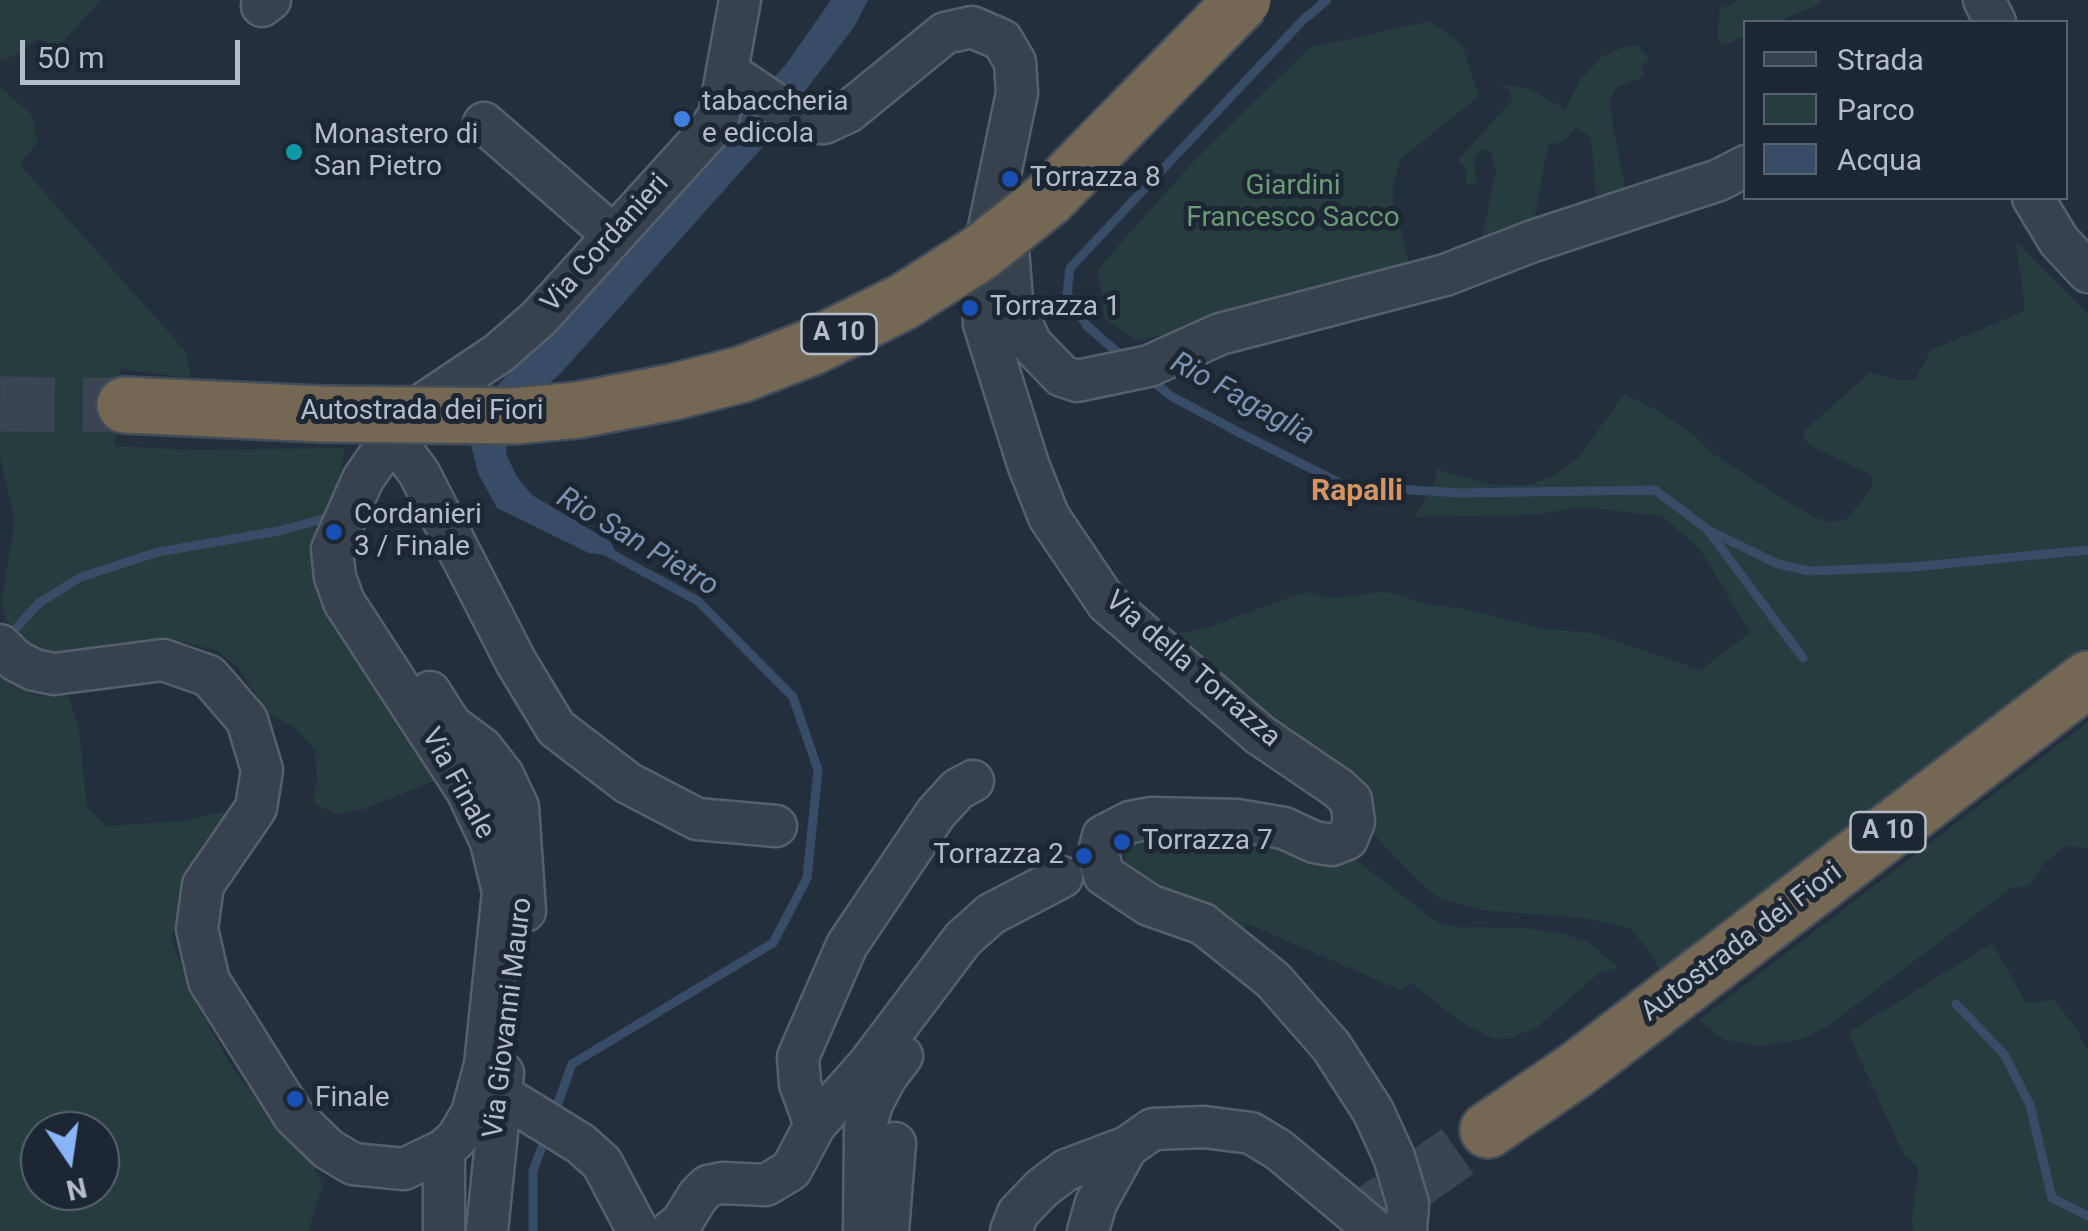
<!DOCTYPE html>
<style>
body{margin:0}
#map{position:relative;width:2088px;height:1231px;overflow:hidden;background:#242f3e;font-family:Roboto,sans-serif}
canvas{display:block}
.legend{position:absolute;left:1743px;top:20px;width:325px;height:180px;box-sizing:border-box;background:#1d2633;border:2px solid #59626f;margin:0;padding:12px 18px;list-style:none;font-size:30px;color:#b4bcc9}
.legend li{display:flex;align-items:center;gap:20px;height:50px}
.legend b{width:50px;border:2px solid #59626f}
.north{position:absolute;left:20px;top:1111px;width:100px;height:100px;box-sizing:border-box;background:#1d2633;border:2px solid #59626f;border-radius:50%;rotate:167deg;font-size:28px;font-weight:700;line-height:40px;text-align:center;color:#b4bcc9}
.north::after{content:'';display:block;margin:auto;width:35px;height:45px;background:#8ab4f8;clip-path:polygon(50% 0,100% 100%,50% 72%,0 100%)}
.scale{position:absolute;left:20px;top:40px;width:220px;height:45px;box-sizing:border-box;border:5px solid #b4bcc9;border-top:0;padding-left:12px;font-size:30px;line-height:35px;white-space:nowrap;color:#b4bcc9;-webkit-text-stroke:8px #1d2633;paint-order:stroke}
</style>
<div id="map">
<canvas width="2088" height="1231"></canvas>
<ul class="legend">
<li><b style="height:12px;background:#38414e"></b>Strada</li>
<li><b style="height:28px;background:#263c3f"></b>Parco</li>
<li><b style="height:28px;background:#394c67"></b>Acqua</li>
</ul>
<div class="north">N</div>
<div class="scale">50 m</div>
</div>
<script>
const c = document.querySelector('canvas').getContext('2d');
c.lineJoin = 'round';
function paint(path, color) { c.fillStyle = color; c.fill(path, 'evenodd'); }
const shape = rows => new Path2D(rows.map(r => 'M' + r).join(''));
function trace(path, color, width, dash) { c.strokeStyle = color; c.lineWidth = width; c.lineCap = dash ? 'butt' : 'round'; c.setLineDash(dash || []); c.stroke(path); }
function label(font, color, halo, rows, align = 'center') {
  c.font = font + ' Roboto,sans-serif'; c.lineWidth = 10; c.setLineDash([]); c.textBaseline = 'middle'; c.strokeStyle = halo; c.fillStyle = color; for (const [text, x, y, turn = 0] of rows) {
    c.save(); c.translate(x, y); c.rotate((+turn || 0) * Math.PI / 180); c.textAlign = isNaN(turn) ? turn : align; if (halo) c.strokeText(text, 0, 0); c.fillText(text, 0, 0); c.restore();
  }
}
paint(shape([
 [0,0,101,0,57,48,38,39,16,55,0,61],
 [1741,0,1822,0,1820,4,1777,22,1746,22,1745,36,1721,46,1717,37,1720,9],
 [1430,21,1462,44,1479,96,1401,159,1393,184,1393,202,1412,274,1138,341,1105,319,1098,269,1194,161,1309,48],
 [1638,46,1650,60,1641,65,1645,76,1616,88,1609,103,1626,193,1597,206,1591,137,1576,128,1565,141,1548,145,1533,225,1481,243,1496,170,1490,151,1486,149,1478,153,1473,164,1477,179,1474,184,1467,185,1466,170,1458,160,1512,100,1510,90,1497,84,1530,89,1565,109,1581,79,1603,56,1624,47],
 [0,87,32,115,37,142,20,165,187,353,190,378,120,369,115,446,195,450,345,448,336,495,319,549,437,780,364,809,337,815,314,803,317,776,315,750,296,729,267,712,239,668,216,650,181,642,55,653,28,646,9,627,1,603,15,520,0,457],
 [2016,242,2088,313,2088,646,1660,973,1652,954,1630,928,1583,918,1481,910,1439,898,1415,878,1369,829,1365,788,1353,774,1268,725,1165,636,1206,628,1304,592,1333,599,1379,592,1394,593,1422,603,1470,610,1547,629,1593,633,1700,670,1750,633,1700,549,1662,516,1581,507,1533,515,1415,517,1436,480,1436,469,1491,485,1528,485,1554,476,1579,457,1624,394,1659,411,1696,437,1713,454,1811,516,1828,522,1845,520,1862,502,1873,484,1871,475,1811,446,1804,439,1803,432,1869,373,1899,380,1915,380,1931,350,2025,311],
 [0,677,35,695,69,697,79,729,87,807,106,826,184,821,227,811,229,826,186,887,171,939,197,1004,232,1068,310,1161,323,1185,308,1231,0,1231],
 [40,1131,100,1131,100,1191,40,1191],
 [2088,722,2088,848,2065,846,2043,864,2029,886,2011,888,1828,1026,1803,1039,1758,1047,1723,1039,1699,1020],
 [1199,832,1356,860,1437,922,1454,927,1526,928,1559,933,1588,942,1618,967,1598,974,1537,1027,1509,1039,1493,1038,1461,1022,1411,983,1400,990,1248,924,1242,931,1154,896,1124,868,1126,846,1134,835],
 [1992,943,2025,1001,2035,1003,2053,999,2076,1027,2088,1052,2088,1231,1914,1231,1911,1224,1918,1173,1916,1165,1904,1155,1848,1033]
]), '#263c3f');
paint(shape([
 [831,0,868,0,854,27,760,150,561,373,517,411,508,434,506,454,517,477,532,495,611,542,617,557,589,553,497,508,478,473,470,441,490,394,787,63]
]), '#394c67');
trace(shape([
 [1124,358,1087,326,1067,293,1070,268,1303,20,1327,0],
 [1148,377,1171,396,1242,434,1346,486,1461,493,1655,490,1707,529,1803,658],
 [1710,531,1778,564,1809,571,1912,567,2088,550],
 [9,636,39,603,81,577,158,552,279,531,323,519],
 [1956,1004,2004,1054,2030,1105,2052,1198,2088,1216],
 [553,1117,572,1064,773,943,807,878,818,770,793,697,698,601,606,551],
 [533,1231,533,1171,546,1136]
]), '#394c67', 9);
trace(shape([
 [0,404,125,405],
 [1345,1231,1488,1130]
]), '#3a4453', 55, [55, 28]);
const minor = shape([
 [1984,0,1995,22],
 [262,6,270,0],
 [728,72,802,122,824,123,848,112,945,33,972,27,1002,40,1015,62,1017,93,982,261,984,324,1028,464,1049,517,1107,603,1260,735,1338,788,1351,800,1354,822,1347,839,1332,845,1314,842,1284,828,1237,820,1152,818,1130,822,1103,836,1098,855,1104,875,1149,905,1203,924,1273,980,1331,1046,1373,1111,1394,1157,1408,1204,1406,1231],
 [484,123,613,235],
 [2033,198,2059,241,2088,272],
 [1007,236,1012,301,1031,344,1062,376,1077,381,1149,366,1220,334,1445,275,1533,241,1719,180,1746,166],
 [391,435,419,473,516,662,556,728,628,783,697,819,776,826],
 [0,645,15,660,34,670,54,674,163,660,209,676,247,720,262,770,256,808,203,885,197,929,209,981,294,1116,328,1149,353,1164,404,1169,444,1150,457,1138,472,1113,485,1065,503,892,491,842,467,791,344,602,335,577,332,549,363,479,408,414,499,353,539,318,708,132,719,115,740,0],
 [430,692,451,725,482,748,503,775,518,807,525,911],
 [973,781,958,789,936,813,847,945,798,1057,800,1084,815,1125,868,1065,963,939,991,914,1062,877],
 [499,1100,513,1102,581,1144,602,1163,638,1231],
 [444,1150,444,1231],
 [487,1231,503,1073],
 [671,1231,682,1222,698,1196,708,1186,722,1183,766,1185,791,1170,815,1125],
 [864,1231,865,1128,872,1104,886,1077,902,1056],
 [888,1231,895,1143],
 [1011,1231,1018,1213,1042,1188,1066,1170,1127,1147],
 [1088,1231,1096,1203,1127,1147,1153,1129,1204,1127,1251,1133,1279,1150,1376,1231]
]);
const highway = shape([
 [125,405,322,414],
 [1488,1130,1576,1070,2088,679]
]);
trace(minor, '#565f6c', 45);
trace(highway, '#434c59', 60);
trace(minor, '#38414e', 40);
trace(highway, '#746855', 55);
const highwayBridge = shape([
 [322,414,515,416,578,410,673,392,743,374,812,347,903,302,980,253,1048,199,1243,0]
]);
trace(highwayBridge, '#434c59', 60, []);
trace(highwayBridge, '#746855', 55);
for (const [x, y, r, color] of [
 [682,119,10,"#3f7fe0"],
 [294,152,10,"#0f9aa8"],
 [1010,179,10,"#1a4fb4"],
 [970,308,10,"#1a4fb4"],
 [334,532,10,"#1a4fb4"],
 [1122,842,10,"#1a4fb4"],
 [1084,856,10,"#1a4fb4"],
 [295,1099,10,"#1a4fb4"]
]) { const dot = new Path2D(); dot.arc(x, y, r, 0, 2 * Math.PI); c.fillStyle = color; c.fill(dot); trace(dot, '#1d2633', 4); }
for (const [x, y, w] of [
 [839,334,75],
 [1888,832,75]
]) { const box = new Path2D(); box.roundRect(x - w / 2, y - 20, w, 40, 8); c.fillStyle = '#1d2633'; c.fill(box); trace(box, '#b4bcc9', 2.5); }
label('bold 25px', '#b4bcc9', null, [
 ["A 10",839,334],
 ["A 10",1888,832]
]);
label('28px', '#b4bcc9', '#1d2633', [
 ["tabaccheria",702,103],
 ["e edicola",702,135],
 ["Monastero di",314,136],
 ["San Pietro",314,168],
 ["Torrazza 8",1030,179],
 ["Torrazza 1",990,308],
 ["Cordanieri",354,516],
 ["3 / Finale",354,548],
 ["Torrazza 7",1142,842],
 ["Torrazza 2",1064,856,"right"],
 ["Finale",315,1099]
], 'left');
label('28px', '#6b9a76', '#1d2633', [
 ["Giardini",1293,187],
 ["Francesco Sacco",1293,219]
]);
label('28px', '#b4bcc9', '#1d2633', [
 ["Via Cordanieri",606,244,-48],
 ["Autostrada dei Fiori",422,412],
 ["Via della Torrazza",1192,670,41],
 ["Via Finale",457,784,61],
 ["Autostrada dei Fiori",1742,943,-37],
 ["Via Giovanni Mauro",509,1018,-83]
]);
label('italic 30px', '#7c92b1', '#1d2633', [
 ["Rio Fagaglia",1242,400,29],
 ["Rio San Pietro",637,543,31]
]);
label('bold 30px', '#d59563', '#1d2633', [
 ["Rapalli",1357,492]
]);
</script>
